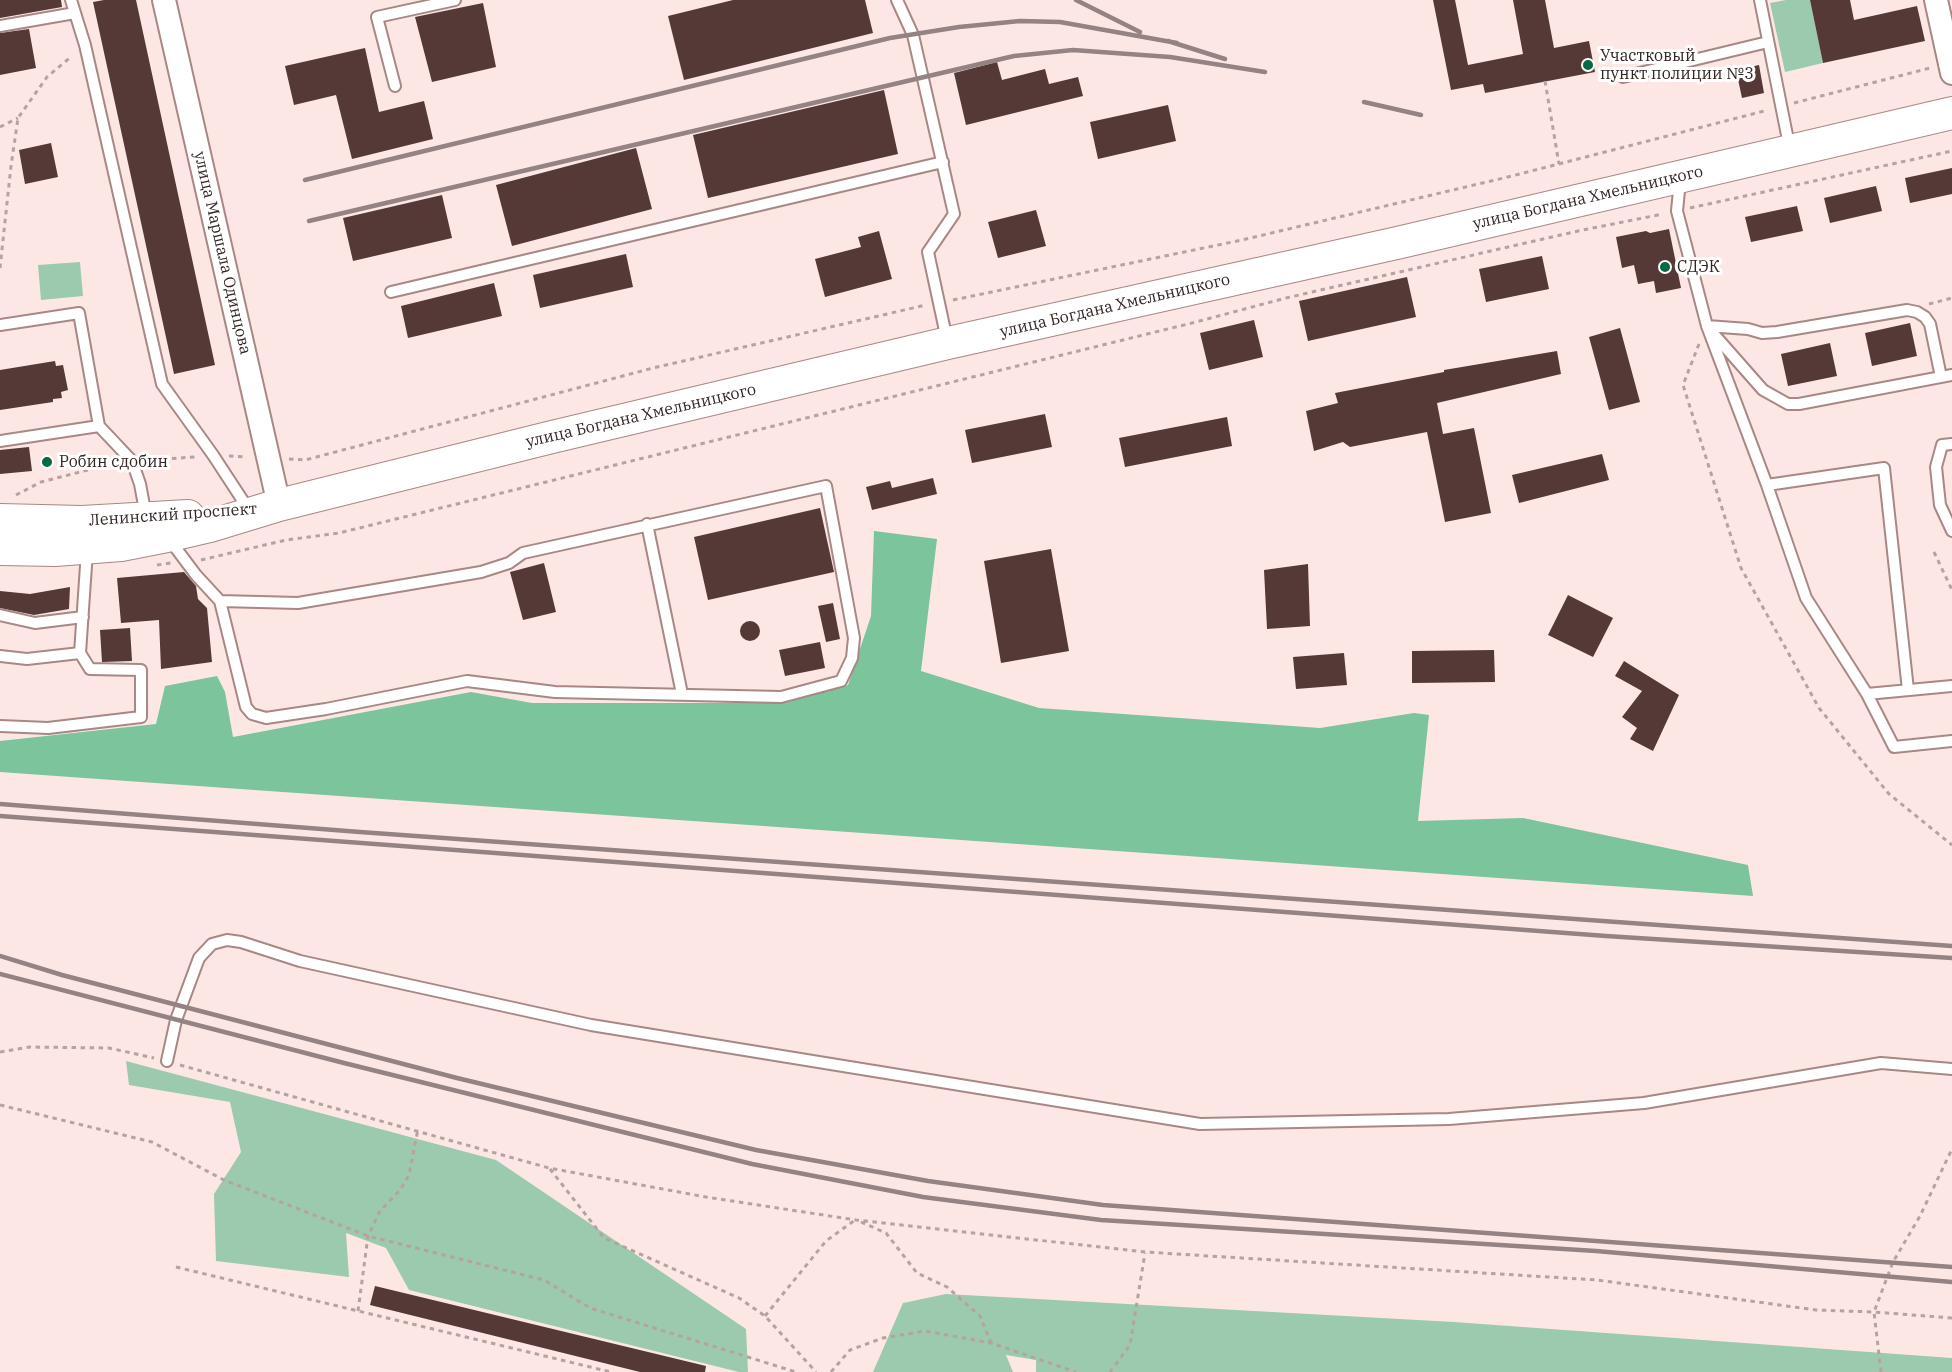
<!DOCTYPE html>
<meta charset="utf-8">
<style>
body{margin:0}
canvas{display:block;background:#fce7e5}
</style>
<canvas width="1952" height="1372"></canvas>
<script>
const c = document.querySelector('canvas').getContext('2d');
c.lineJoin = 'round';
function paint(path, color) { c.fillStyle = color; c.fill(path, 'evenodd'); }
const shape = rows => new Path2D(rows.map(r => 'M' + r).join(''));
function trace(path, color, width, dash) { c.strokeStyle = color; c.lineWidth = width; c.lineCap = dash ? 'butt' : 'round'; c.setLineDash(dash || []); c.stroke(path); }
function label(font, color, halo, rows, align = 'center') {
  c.font = font + ' "IBM Plex Serif",serif'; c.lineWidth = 6; c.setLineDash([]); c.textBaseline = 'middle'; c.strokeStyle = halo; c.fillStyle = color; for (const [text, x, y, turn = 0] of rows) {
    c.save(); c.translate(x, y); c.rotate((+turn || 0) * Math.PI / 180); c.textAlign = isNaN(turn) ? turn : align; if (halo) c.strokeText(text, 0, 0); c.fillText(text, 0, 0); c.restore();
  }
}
paint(shape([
 [1786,0,1810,0,1823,63,1785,72,1770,3],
 [80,262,83,296,41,300,38,265],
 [126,1061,496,1160,746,1329,748,1372,739,1372,409,1290,386,1248,346,1233,349,1277,216,1261,214,1194,241,1152,230,1102,129,1085],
 [946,1294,1454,1322,1952,1358,1952,1372,1036,1372,1036,1360,1006,1355,1013,1372,873,1372,903,1303]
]), '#9bcaaf');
paint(shape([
 [874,531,937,539,921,671,1039,708,1320,728,1414,713,1429,715,1418,821,1523,818,1748,865,1753,896,0,772,0,741,156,724,165,686,217,676,225,692,233,737,471,692,532,703,785,703,848,685,871,616]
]), '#7bc49c');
paint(shape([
 [0,0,61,0,62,7,0,18],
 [104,0,136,0,215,365,174,374,93,2],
 [733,0,865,0,873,33,684,80,668,16],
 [1433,0,1455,0,1468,65,1523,54,1513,0,1545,0,1554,48,1589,41,1595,72,1485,93,1483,84,1451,90],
 [1810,0,1850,0,1854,20,1917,6,1925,41,1823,63],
 [483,3,496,67,432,82,415,17],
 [29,29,36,68,0,75,0,33],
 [365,48,379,112,424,101,433,139,352,159,336,95,294,105,285,66],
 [997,62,1002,80,1045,69,1049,84,1078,77,1083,96,966,125,954,73],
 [1759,65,1764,93,1742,98,1736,70],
 [884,90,898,154,708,198,693,135],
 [1168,105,1176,141,1098,159,1090,122],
 [51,143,58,177,25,184,19,150],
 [636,148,652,209,512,246,496,185],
 [1952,168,1952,194,1910,203,1905,178],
 [1876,186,1882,211,1830,223,1824,198],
 [442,195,452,238,353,261,343,218],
 [1797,206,1803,231,1751,242,1745,217],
 [1036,210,1046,246,998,258,988,222],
 [1669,229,1681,288,1656,293,1654,281,1638,284,1634,265,1622,268,1616,237,1646,231,1650,233],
 [879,231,892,279,825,297,815,259,861,247,858,237],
 [626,254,633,287,540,308,533,275],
 [1542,256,1549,289,1486,302,1479,269],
 [1407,277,1416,317,1308,341,1299,301],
 [494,283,502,316,408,338,401,306],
 [1254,320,1263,357,1209,370,1200,333],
 [1910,323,1917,356,1872,366,1865,333],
 [1620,328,1640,402,1609,410,1589,337],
 [1830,343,1837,376,1788,386,1781,354],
 [1557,351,1561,374,1437,403,1443,434,1474,428,1491,513,1445,522,1427,432,1350,447,1343,442,1314,451,1306,411,1338,403,1335,393,1444,372,1444,370],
 [55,361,56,366,63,365,68,390,61,392,62,398,53,399,53,402,0,410,0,370],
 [1045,414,1052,447,972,463,965,430],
 [1227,417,1232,446,1125,467,1119,438],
 [29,447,32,471,0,474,0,450],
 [1602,454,1609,480,1519,503,1512,475],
 [933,478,937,494,872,510,866,487,890,481,892,488],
 [820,508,834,572,708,600,694,537],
 [1051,549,1069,651,1001,663,984,561],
 [544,563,556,612,523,620,510,572],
 [1308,564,1310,626,1267,629,1264,570],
 [184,572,196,586,198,599,207,608,212,662,161,669,159,620,121,623,117,578],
 [70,587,69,609,34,615,0,608,0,591,30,594],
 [1568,595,1613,618,1593,657,1548,635],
 [833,603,840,639,826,642,818,606],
 '740 631a10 10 0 1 1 20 0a10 10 0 1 1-20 0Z',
 [130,628,132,661,102,662,100,630],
 [820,642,825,668,785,676,779,650],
 [1494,650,1495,682,1412,683,1412,651],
 [1344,653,1347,685,1296,689,1293,657],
 [1624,661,1679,695,1653,751,1630,739,1637,728,1622,717,1642,691,1615,676],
 [375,1286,706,1366,705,1372,640,1372,370,1305]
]), '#543937');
const service = shape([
 [71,0,85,45,162,384,213,455,249,510],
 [897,0,913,35,954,214,928,252,947,340],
 [1760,0,1790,150],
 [0,26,75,13],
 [1623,77,1768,42],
 [395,86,377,17,455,0],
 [1680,180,1677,211,1707,326,1767,485,1806,598,1867,694,1894,747,1952,741],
 [391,292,943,162],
 [0,325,79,313,99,426,0,441],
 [1707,326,1748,329,1762,333,1777,332,1907,310,1917,312,1925,317,1930,324,1941,377],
 [1711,331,1763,390,1788,404,1799,404,1952,375],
 [99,426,132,461,140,484,146,516],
 [1952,444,1942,445,1936,467,1940,505,1952,531],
 [1767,485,1884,468,1908,690],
 [647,524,682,694],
 [169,539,196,575,220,601,298,603,481,572,509,563,523,553,826,486,854,638,852,658,841,681,781,697,555,692,467,681,326,709,266,718,252,714,246,707,220,601],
 [0,615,35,623,83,617],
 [0,656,27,659,80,653,87,551],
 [1867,694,1952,686],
 [0,726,48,728,141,717,141,670,90,669,80,653],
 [167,1061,176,1020,199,958,212,944,227,940,241,942,300,961,591,1025,1200,1124,1449,1119,1644,1103,1881,1063,1952,1069]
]);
const minor = shape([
 [164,0,279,505],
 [1936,0,1952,73]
]);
const secondary = shape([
 [0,520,82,522,188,516],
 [0,549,55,550,121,545,167,536,210,526,279,505,552,437,948,343,1397,243,1952,113]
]);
trace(service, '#a78884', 14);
trace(minor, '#a78884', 26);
trace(secondary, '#a78884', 34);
trace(shape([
 [1545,81,1559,164],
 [1794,103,1930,68],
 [0,127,18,118],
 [1690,208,1952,151],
 [0,268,11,166,18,118,47,77,72,56],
 [953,300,1242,240,1512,176,1768,110],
 [1929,304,1952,298],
 [1699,344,1683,385,1741,568,1819,708,1889,794,1952,845],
 [229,456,247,457],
 [289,459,305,460,653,368,926,305],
 [145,460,196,457],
 [16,495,41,482,115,463],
 [1934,552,1952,590],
 [201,560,286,540,339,533,1192,323,1286,298,1578,231,1663,214],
 [157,565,171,563],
 [0,1052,30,1047,109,1048,154,1058],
 [180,1065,549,1168,706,1197,856,1220,1145,1252,1597,1280,1816,1310,1874,1312,1952,1318],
 [0,1105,152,1142,224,1180,368,1236,544,1280,590,1308,796,1372],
 [550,1169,604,1238,739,1298,765,1316,816,1372],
 [861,1222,886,1233,917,1273,947,1287,980,1316,991,1343],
 [176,1267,611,1372],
 [358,1311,368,1236,380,1211,400,1190,409,1175,418,1129],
 [765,1316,826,1241,855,1220],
 [831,1372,850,1350,883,1338,925,1331,991,1343,1076,1372],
 [1110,1372,1130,1345,1145,1253],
 [1881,1372,1874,1312,1893,1262,1920,1216,1952,1149]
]), '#b5a3a1', 3, [4.5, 4.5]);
trace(service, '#fff', 10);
trace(minor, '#fff', 22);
trace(secondary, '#fff', 32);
trace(shape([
 [1076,0,1140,32],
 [1168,41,1225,59],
 [1364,102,1421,115],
 [305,180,890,38,959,27,1020,21,1060,22,1177,43],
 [309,221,1014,56,1073,50,1170,57,1265,72],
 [0,804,360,832,1952,946],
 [0,816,1606,936,1952,958],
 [0,956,62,975,457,1078,756,1150,928,1181,1103,1205,1952,1267],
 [0,974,344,1063,752,1164,923,1197,1101,1220,1596,1251,1952,1282]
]), '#948382', 4.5);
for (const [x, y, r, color] of [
 [1588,65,6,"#016c43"],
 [1665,267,6,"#016c43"],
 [47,462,6,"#016c43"]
]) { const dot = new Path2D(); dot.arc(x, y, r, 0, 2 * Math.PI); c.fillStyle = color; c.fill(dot); trace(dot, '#fff', 2); }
label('16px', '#322524', '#fff', [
 ["Участковый",1600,56],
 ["пункт полиции №3",1600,74],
 ["СДЭК",1677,267],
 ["Робин сдобин",59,462]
], 'left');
label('16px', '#322524', '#fff', [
 ["улица Богдана Хмельницкого",1588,198,-13],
 ["улица Маршала Одинцова",222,253,77],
 ["улица Богдана Хмельницкого",1115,306,-13],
 ["улица Богдана Хмельницкого",641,416,-13],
 ["Ленинский проспект",173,515,-4]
]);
</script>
